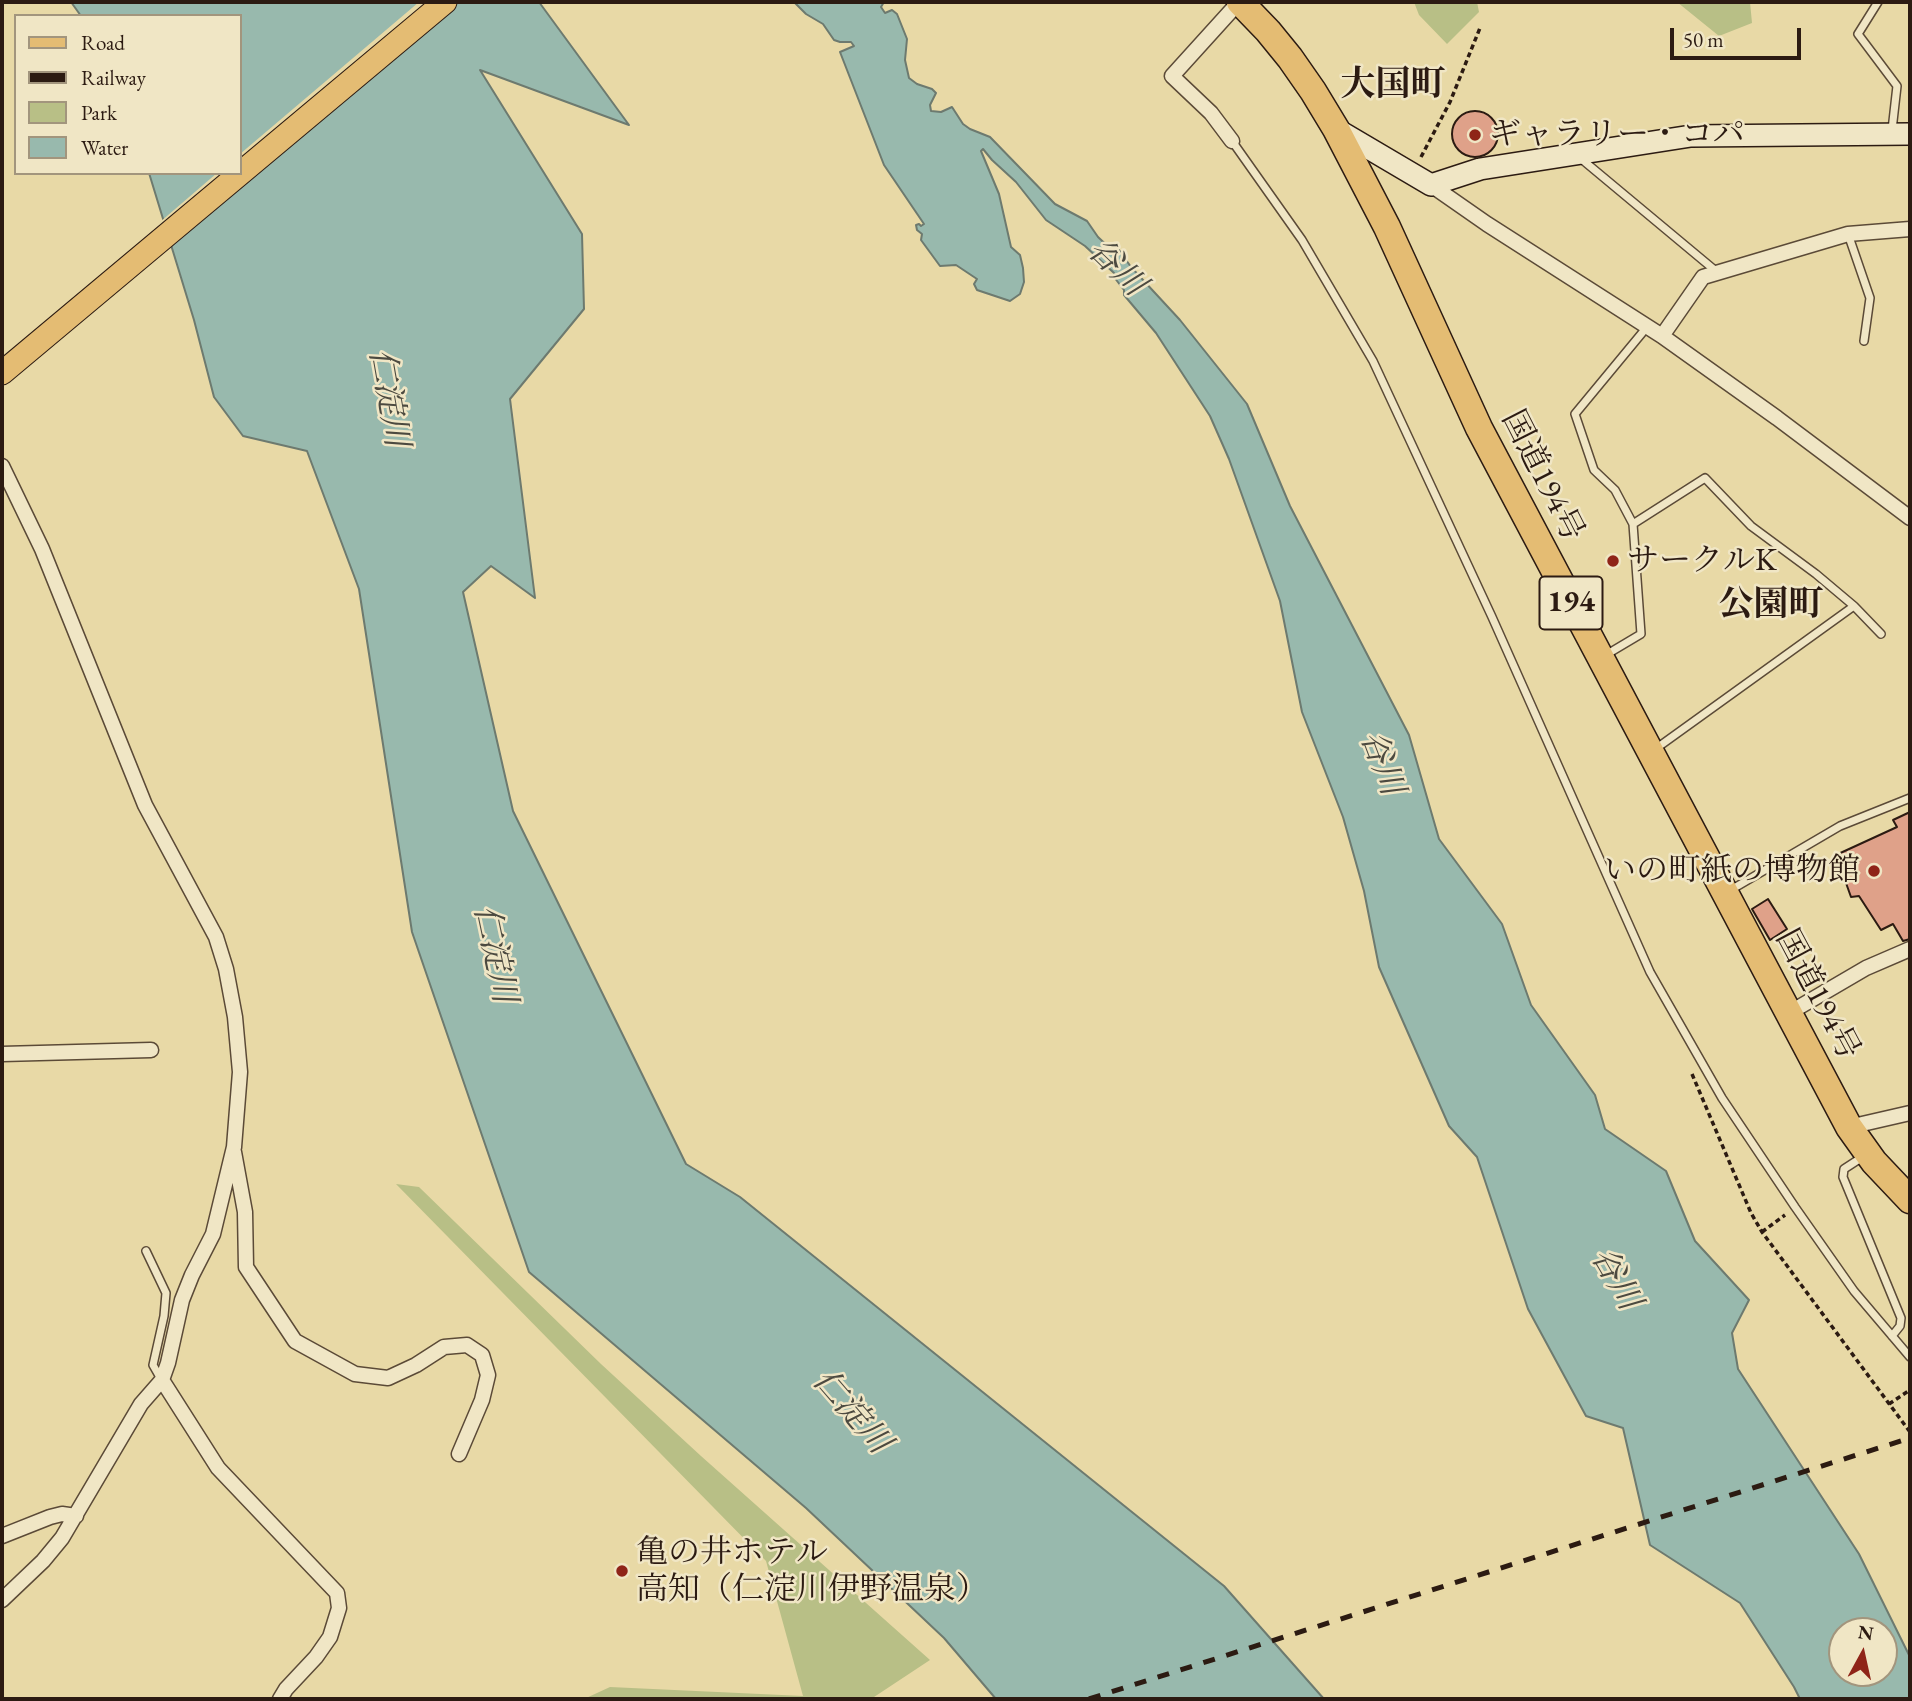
<!DOCTYPE html>
<meta charset="utf-8">
<style>
body{margin:0}
#map{position:relative;width:1912px;height:1701px;overflow:hidden;background:#e8d9a6;font-family:"EB Garamond",serif}
canvas{display:block}
.frame{position:absolute;inset:0;border:4px solid #2c1b12;pointer-events:none}
.legend{position:absolute;left:14px;top:14px;width:228px;height:161px;box-sizing:border-box;background:#f0e6c5;border:2px solid #a2957d;margin:0;padding:9px 12px;list-style:none;font-size:21px;color:#2c1b12}
.legend li{display:flex;align-items:center;gap:14px;height:35px}
.legend b{width:35px;border:2px solid #a2957d}
.north{position:absolute;left:1828px;top:1617px;width:70px;height:70px;box-sizing:border-box;background:#f0e6c5;border:2px solid #a2957d;border-radius:50%;rotate:8deg;font-size:19px;font-weight:700;line-height:28px;text-align:center;color:#2c1b12}
.north::after{content:'';display:block;margin:auto;width:24px;height:32px;background:#8f2418;clip-path:polygon(50% 0,100% 100%,50% 72%,0 100%)}
.scale{position:absolute;left:1670px;top:28px;width:131px;height:32px;box-sizing:border-box;border:4px solid #2c1b12;border-top:0;padding-left:9px;font-size:21px;line-height:24px;white-space:nowrap;color:#2c1b12;-webkit-text-stroke:5px #f0e6c5;paint-order:stroke}
</style>
<div id="map">
<canvas width="1912" height="1701"></canvas>
<div class="frame"></div>
<ul class="legend">
<li><b style="height:9px;background:#e4bc73"></b>Road</li>
<li><b style="height:9px;background:#2c1b12"></b>Railway</li>
<li><b style="height:19px;background:#b8bf86"></b>Park</li>
<li><b style="height:19px;background:#98b9ad"></b>Water</li>
</ul>
<div class="north">N</div>
<div class="scale">50 m</div>
</div>
<script>
const c = document.querySelector('canvas').getContext('2d');
c.lineJoin = 'round';
function paint(path, color) { c.fillStyle = color; c.fill(path, 'evenodd'); }
const shape = rows => new Path2D(rows.map(r => 'M' + r).join(''));
function trace(path, color, width, dash) { c.strokeStyle = color; c.lineWidth = width; c.lineCap = dash ? 'butt' : 'round'; c.setLineDash(dash || []); c.stroke(path); }
function label(font, color, halo, rows, align = 'center') {
  c.font = font + ' "EB Garamond","Noto Serif JP",serif'; c.lineWidth = 5; c.setLineDash([]); c.textBaseline = 'middle'; c.strokeStyle = halo; c.fillStyle = color; for (const [text, x, y, turn = 0] of rows) {
    c.save(); c.translate(x, y); c.rotate((+turn || 0) * Math.PI / 180); c.textAlign = isNaN(turn) ? turn : align; if (halo) c.strokeText(text, 0, 0); c.fillText(text, 0, 0); c.restore();
  }
}
paint(shape([
 [1414,2,1477,2,1479,12,1447,44,1419,15],
 [1677,2,1750,2,1752,23,1719,36],
 [396,1184,419,1187,601,1364,701,1456,930,1660,871,1699,584,1699,610,1687,803,1696,766,1561]
]), '#b8bf86');
const water = shape([
 [71,2,539,2,629,125,480,70,582,234,584,309,510,399,535,598,491,566,463,592,513,811,686,1164,740,1197,1224,1586,1324,1699,996,1699,944,1638,806,1508,529,1272,412,932,359,589,307,451,243,436,214,397,194,320,149,173,240,173,240,16,81,16,71,2],
 [794,2,873,3,884,2,881,7,885,13,892,10,897,14,907,39,905,60,909,78,917,84,932,89,936,93,930,105,931,111,941,112,952,107,963,124,970,129,990,137,1055,204,1087,221,1098,237,1116,254,1119,250,1131,267,1180,320,1247,404,1290,506,1409,735,1439,839,1502,924,1531,1005,1595,1095,1605,1129,1666,1171,1695,1241,1749,1300,1732,1333,1738,1369,1859,1554,1910,1657,1910,1699,1800,1699,1794,1687,1740,1603,1650,1545,1623,1428,1586,1416,1528,1309,1477,1157,1449,1126,1379,967,1364,891,1343,817,1302,712,1280,601,1229,459,1210,416,1156,333,1124,295,1124,290,1114,277,1114,273,1085,246,1046,220,1016,182,992,160,983,149,981,151,999,194,1011,247,1020,255,1023,268,1024,282,1020,294,1010,301,977,290,974,284,977,279,956,265,940,266,921,240,922,234,917,230,916,225,919,224,921,226,924,224,884,165,840,52,854,46,851,42,840,42,834,40,823,24,806,14,794,2],
 [1842,1631,1884,1631,1884,1673,1842,1673,1842,1631]
]);
paint(water, '#98b9ad');
trace(water, '#6d7a6f', 2);
paint(shape([
 [419,2,457,2,168,247,160,222,217,173,240,173,240,154]
]), '#e8d9a6');
const building = shape([
 '1452 134a23 23 0 1 1 46 0a23 23 0 1 1-46 0Z',
 [1910,812,1910,939,1903,941,1893,924,1881,930,1859,896,1851,897,1836,855,1897,827,1893,820,1910,812],
 [1768,899,1787,929,1770,940,1752,909,1768,899]
]);
paint(building, '#dfa189');
trace(building, '#2c1b12', 2);
const lane = shape([
 [1878,2,1858,34,1897,86,1892,130],
 [1232,141,1302,240,1373,361,1492,617,1650,972,1722,1098,1795,1207,1854,1291,1910,1357],
 [1579,157,1717,272],
 [1848,234,1870,298,1864,341],
 [1633,524,1615,490,1594,470,1575,414,1647,327],
 [1604,656,1641,634,1633,524,1705,478,1751,526,1816,574,1854,606,1881,634],
 [1654,750,1854,606],
 [1729,891,1840,826,1910,798],
 [1864,1156,1844,1169,1843,1177,1901,1318,1900,1326,1892,1336],
 [146,1251,166,1293,164,1316,153,1365,161,1379]
]);
const street = shape([
 [1232,141,1211,113,1172,76,1239,2],
 [1431,185,1487,224,1662,336,1777,418,1910,518],
 [1662,336,1703,277,1848,234,1910,229],
 [2,466,42,549,145,805,216,937,226,969,235,1017,240,1072,234,1147,213,1234,192,1275,182,1300,168,1363,162,1380,141,1404,62,1538,43,1561,2,1600],
 [1789,1013,1866,968,1910,949],
 [2,1054,151,1050],
 [1849,1127,1910,1113],
 [234,1152,245,1212,246,1267,295,1341,355,1374,388,1378,416,1365,444,1347,467,1345,482,1355,488,1375,482,1400,459,1454],
 [162,1380,218,1468,337,1593,339,1608,330,1637,316,1657,286,1689,280,1699],
 [2,1536,50,1517,62,1514,76,1516]
]);
const secondary = shape([
 [1336,129,1431,185,1480,169,1691,136,1910,134]
]);
const primary = shape([
 [2,373,445,2]
]);
const highway = shape([
 [1240,2,1268,31,1290,58,1313,91,1336,129,1387,227,1479,428,1849,1127,1874,1162,1910,1200]
]);
trace(lane, '#5b4a37', 10);
trace(street, '#5b4a37', 17);
trace(secondary, '#2c1b12', 24);
trace(primary, '#2c1b12', 25);
trace(highway, '#2c1b12', 29);
trace(shape([
 [1421,157,1450,102,1480,28],
 [1692,1074,1751,1213,1762,1232,1910,1432],
 [1762,1232,1785,1215],
 [1889,1404,1910,1390]
]), '#2c1b12', 3.5, [5, 3.5]);
trace(lane, '#f0e6c5', 7);
trace(street, '#f0e6c5', 14);
trace(secondary, '#f0e6c5', 21);
trace(primary, '#e4bc73', 23);
trace(highway, '#e4bc73', 26);
trace(shape([
 [1089,1699,1910,1438]
]), '#2c1b12', 5, [12, 12]);
for (const [x, y, r, color] of [
 [1475,135,7,"#8f2418"],
 [1613,561,7,"#8f2418"],
 [1874,871,7,"#8f2418"],
 [622,1571,7,"#8f2418"]
]) { const dot = new Path2D(); dot.arc(x, y, r, 0, 2 * Math.PI); c.fillStyle = color; c.fill(dot); trace(dot, '#f0e6c5', 2.5); }
for (const [x, y, w] of [
 [1571,603,63]
]) { const box = new Path2D(); box.roundRect(x - w / 2, y - 26.5, w, 53, 5); c.fillStyle = '#f0e6c5'; c.fill(box); trace(box, '#2c1b12', 2); }
label('bold 30px', '#2c1b12', null, [
 ["194",1571,603]
]);
label('32px', '#2c1b12', '#f0e6c5', [
 ["ギャラリー・コパ",1489,135],
 ["サークルK",1627,561],
 ["いの町紙の博物館",1860,871,"right"],
 ["亀の井ホテル",636,1553],
 ["高知（仁淀川伊野温泉）",636,1590]
], 'left');
label('32px', '#2c1b12', '#f0e6c5', [
 ["国道194号",1542,476,63],
 ["国道194号",1817,995,62]
]);
label('italic 33px', '#4c4a40', '#f0e6c5', [
 ["谷川",1116,268,44],
 ["仁淀川",388,398,80],
 ["谷川",1381,763,69],
 ["仁淀川",494,954,78],
 ["谷川",1615,1279,60],
 ["仁淀川",851,1412,49]
]);
label('bold 35px', '#2c1b12', '#f0e6c5', [
 ["大国町",1393,85],
 ["公園町",1771,605]
]);
</script>
